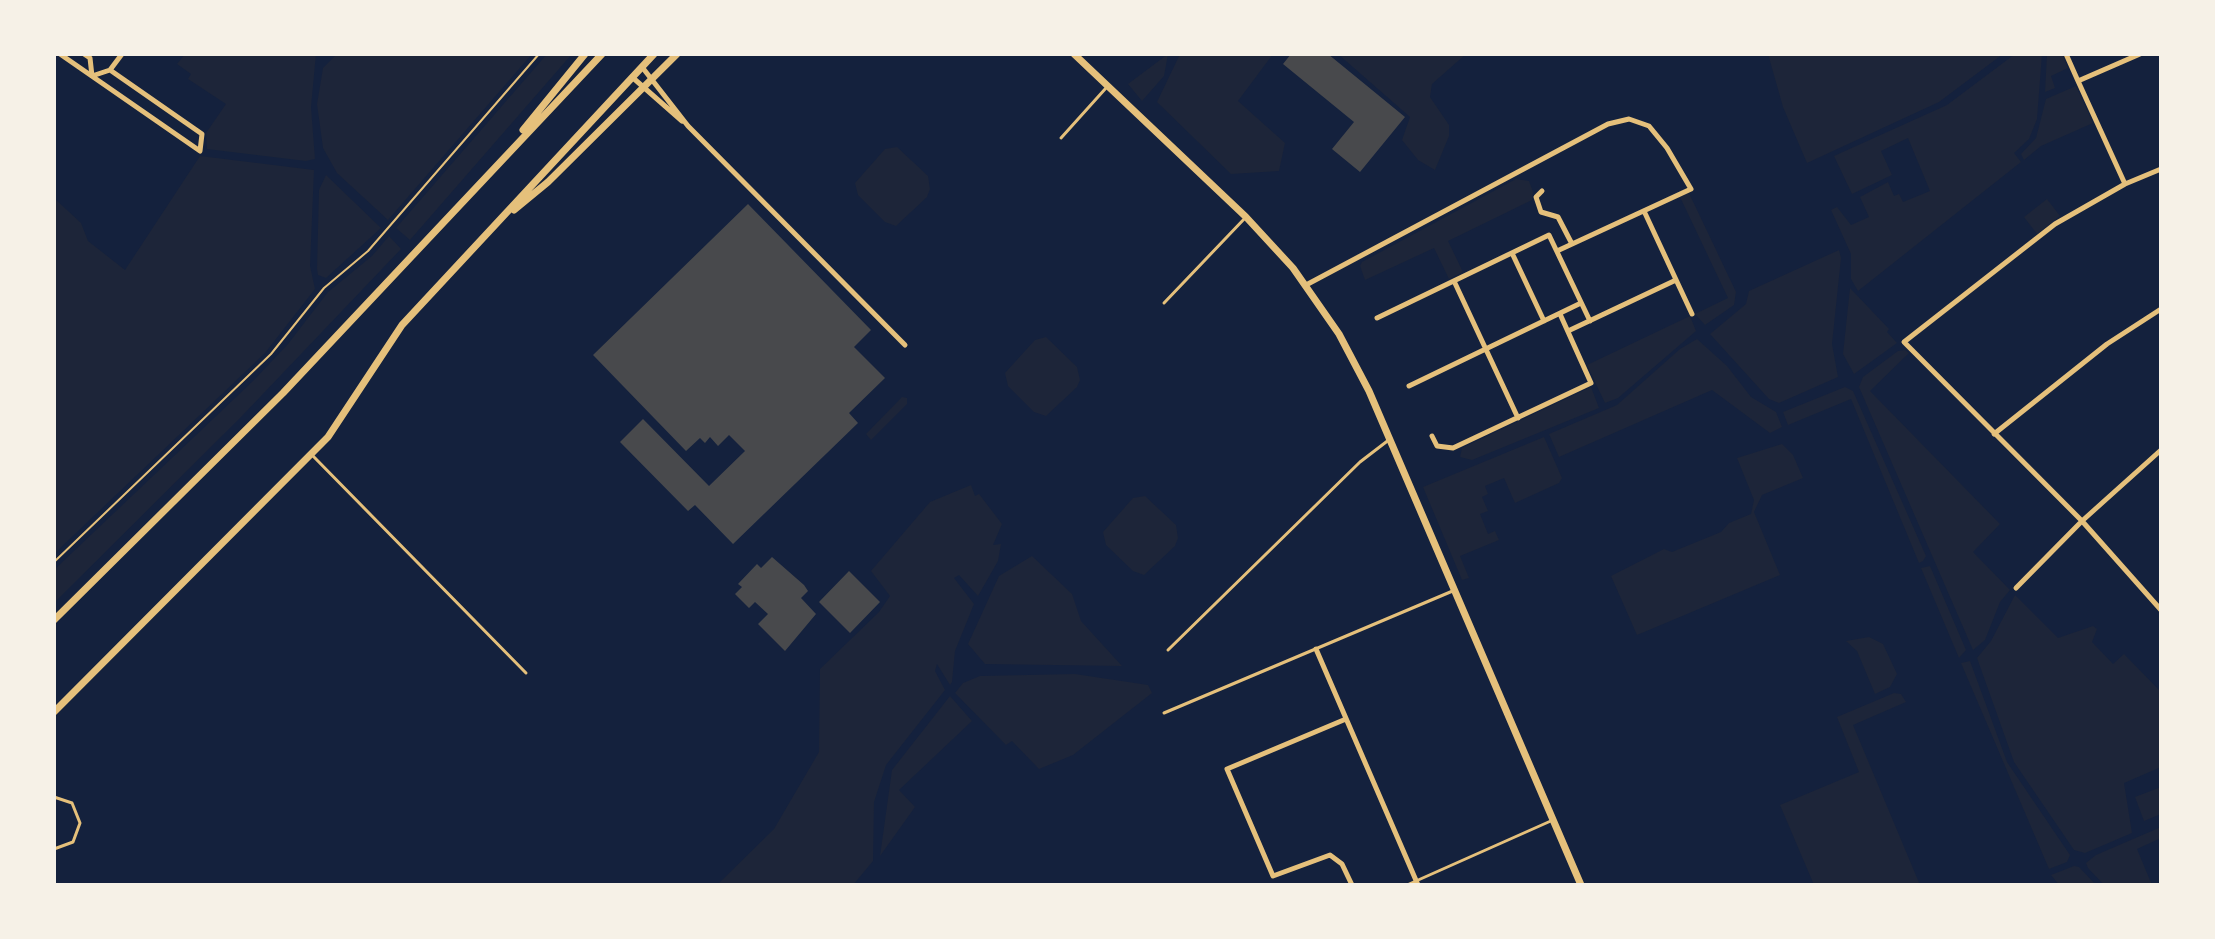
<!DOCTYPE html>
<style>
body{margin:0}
#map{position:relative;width:2215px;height:939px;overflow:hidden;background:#14213d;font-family:"Noto Sans",sans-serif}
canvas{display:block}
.frame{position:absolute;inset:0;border:56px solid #f6f1e7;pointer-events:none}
</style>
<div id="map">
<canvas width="2215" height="939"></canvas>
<div class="frame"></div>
</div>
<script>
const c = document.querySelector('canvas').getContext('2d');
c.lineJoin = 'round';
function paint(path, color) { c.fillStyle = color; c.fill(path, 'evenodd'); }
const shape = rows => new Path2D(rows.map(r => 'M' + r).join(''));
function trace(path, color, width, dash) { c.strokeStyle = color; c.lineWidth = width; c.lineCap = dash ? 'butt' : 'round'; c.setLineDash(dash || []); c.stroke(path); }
paint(shape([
 [185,54,316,54,311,107,315,159,306,161,207,149,206,133,226,104,188,79,191,74,177,64],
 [337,54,532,54,388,220,337,173,323,148,317,104,323,68],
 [547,54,572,54,410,240,396,228],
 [1168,54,1164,76,1142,101,1128,84],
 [1180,54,1273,54,1238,101,1285,143,1279,171,1231,174,1157,102],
 [1338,54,1466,54,1432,84,1430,97,1449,125,1449,136,1435,170,1418,160,1402,140,1410,117],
 [1768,54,2003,54,1939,102,1807,163,1783,107],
 [2015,54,2042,54,2037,119,2029,139,2014,153,2021,162,1858,291,1851,279,1851,254,1831,210,1837,207,1851,225,1869,217,1860,197,1888,182,1894,196,1899,194,1903,202,1930,191,1908,138,1881,151,1892,175,1852,194,1834,156,1947,105],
 [2047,54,2062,54,2068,68,2051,76,2055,88,2045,92],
 [2076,86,2093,123,2041,146,2024,160,2021,154,2036,138,2046,99],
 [897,147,928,176,930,189,927,197,896,226,885,222,858,195,855,183,885,149],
 [200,156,314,170,310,266,315,289,265,353,54,554,54,198,81,223,88,241,125,270],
 [326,175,381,228,326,278,318,275,317,269,319,190],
 [1516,179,1529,181,1533,192,1532,200,1448,241,1463,272,1449,279,1434,248,1365,280,1360,266,1362,262],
 [1689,193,1736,292,1734,305,1705,325,1695,314,1728,298,1680,197],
 [2047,199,2060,216,2037,234,2024,217],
 [389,236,401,249,241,417,54,603,54,570,254,380,288,344,328,292,372,256],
 [1839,250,1841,258,1832,344,1838,377,1779,403,1769,399,1710,334,1746,304,1749,291],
 [1850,288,1889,329,1887,332,1897,343,1854,374,1843,354],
 [1690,316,1696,331,1618,398,1605,403,1587,365],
 [1046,337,1077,367,1080,380,1077,387,1046,416,1034,412,1008,386,1005,373,1035,340],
 [1697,339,1727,366,1751,397,1776,412,1782,427,1770,433,1712,390,1559,457,1549,434,1617,405,1680,349],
 [1905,350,1909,353,1870,391,2000,524,1973,552,2010,590,2000,602,1985,640,1973,650,1859,387,1863,377,1898,351],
 [1591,387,1599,408,1472,460,1460,457,1462,448],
 [1845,387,1853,391,1926,556,1923,561,1919,563,1851,399,1788,425,1783,412],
 [902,397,907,398,907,404,871,440,866,434],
 [1544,437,1562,478,1559,483,1515,503,1504,478,1485,486,1488,494,1482,497,1488,511,1480,514,1488,534,1495,531,1499,540,1460,556,1469,578,1462,580,1423,487],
 [1782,444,1793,455,1803,478,1762,495,1754,512,1780,575,1637,635,1611,576,1664,549,1672,552,1721,532,1729,523,1751,514,1754,500,1737,458],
 [971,485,975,496,979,494,1002,524,993,545,1001,544,998,561,978,596,959,575,954,578,974,604,955,651,952,682,950,685,937,664,935,671,945,690,886,765,874,802,873,861,853,885,717,885,774,829,819,752,820,669,879,612,890,596,871,571,930,502],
 [1145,496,1176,525,1178,538,1175,546,1144,575,1133,571,1106,545,1103,532,1133,498],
 [1032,556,1072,594,1081,621,1122,666,985,664,968,644,999,576],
 [1930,566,1966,650,1959,658,1921,568],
 [2015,595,2058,638,2093,626,2097,629,2092,642,2113,664,2124,654,2161,692,2161,767,2124,783,2132,833,2085,853,2074,850,2014,762,1977,658,1991,641],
 [1869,637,1883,644,1897,674,1890,687,1875,694,1857,651,1846,641],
 [1970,661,2007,762,2070,855,2067,862,2049,869,1961,663],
 [1075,674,1148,685,1152,693,1073,755,1039,769,1012,741,1006,745,955,693,963,683,980,676],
 [1894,693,1901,694,1906,702,1853,725,1920,885,1814,885,1780,805,1859,772,1837,717],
 [950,696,972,721,899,790,915,807,880,856,892,770],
 [2161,787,2161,814,2144,821,2135,797],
 [2161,827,2161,838,2137,849,2152,885,2104,885,2088,868,2086,863,2096,855],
 [2074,866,2079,867,2096,885,2059,885,2051,875]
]), '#1d2539');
paint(shape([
 [1291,54,1328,54,1405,117,1360,172,1332,149,1354,122,1283,64],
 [748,204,871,330,854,347,885,378,849,413,858,423,733,544,695,505,688,511,620,442,643,419,709,486,745,451,729,435,718,446,710,437,705,443,700,438,686,451,593,355],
 [772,557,804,585,808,591,801,598,816,614,785,651,758,624,768,614,755,602,749,608,735,594,742,587,738,584,757,564,761,568],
 [849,571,880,602,850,633,819,602]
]), '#48494c');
trace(shape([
 [54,562,271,354,324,288,368,251,539,54]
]), '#e5c07b', 2);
trace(shape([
 [1061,138,1106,88],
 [1164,303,1246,217],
 [313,456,526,673],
 [1168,650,1360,462,1390,439],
 [1164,713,1455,590],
 [54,797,72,803,80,823,73,842,54,849],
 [1407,885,1553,820]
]), '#e5c07b', 3);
trace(shape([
 [60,54,200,151,202,134,110,70],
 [84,54,90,58,92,76,110,70,122,54],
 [2066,54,2078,81],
 [642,67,688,126,905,345],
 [632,77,682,121],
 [2125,184,2078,81,2140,54],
 [1542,191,1536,197,1541,212,1558,217,1572,244],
 [1644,211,1692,314],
 [1512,253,1544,321],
 [1454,281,1518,418],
 [1306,285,1608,124,1629,119,1649,126,1667,148,1691,189,1557,251],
 [1377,318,1549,235,1590,321],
 [1568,331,1676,280],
 [1409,386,1581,303],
 [1994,434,2107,344,2161,309],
 [1432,436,1437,446,1453,448,1591,383,1560,314],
 [2161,450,2082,521,2161,610],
 [2016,588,2082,521,1904,342,2055,224,2125,184,2161,169],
 [1316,649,1418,885],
 [1346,719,1227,769,1273,876,1330,855,1342,864,1352,885]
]), '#e5c07b', 5);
trace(shape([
 [1074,54,1246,217,1293,268,1339,334,1369,391,1581,885],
 [514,210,548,182,677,54],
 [54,712,328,437,402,325,654,54]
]), '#e5c07b', 7);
trace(shape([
 [523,130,585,54],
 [54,620,283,393,602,54]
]), '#e5c07b', 7);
</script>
